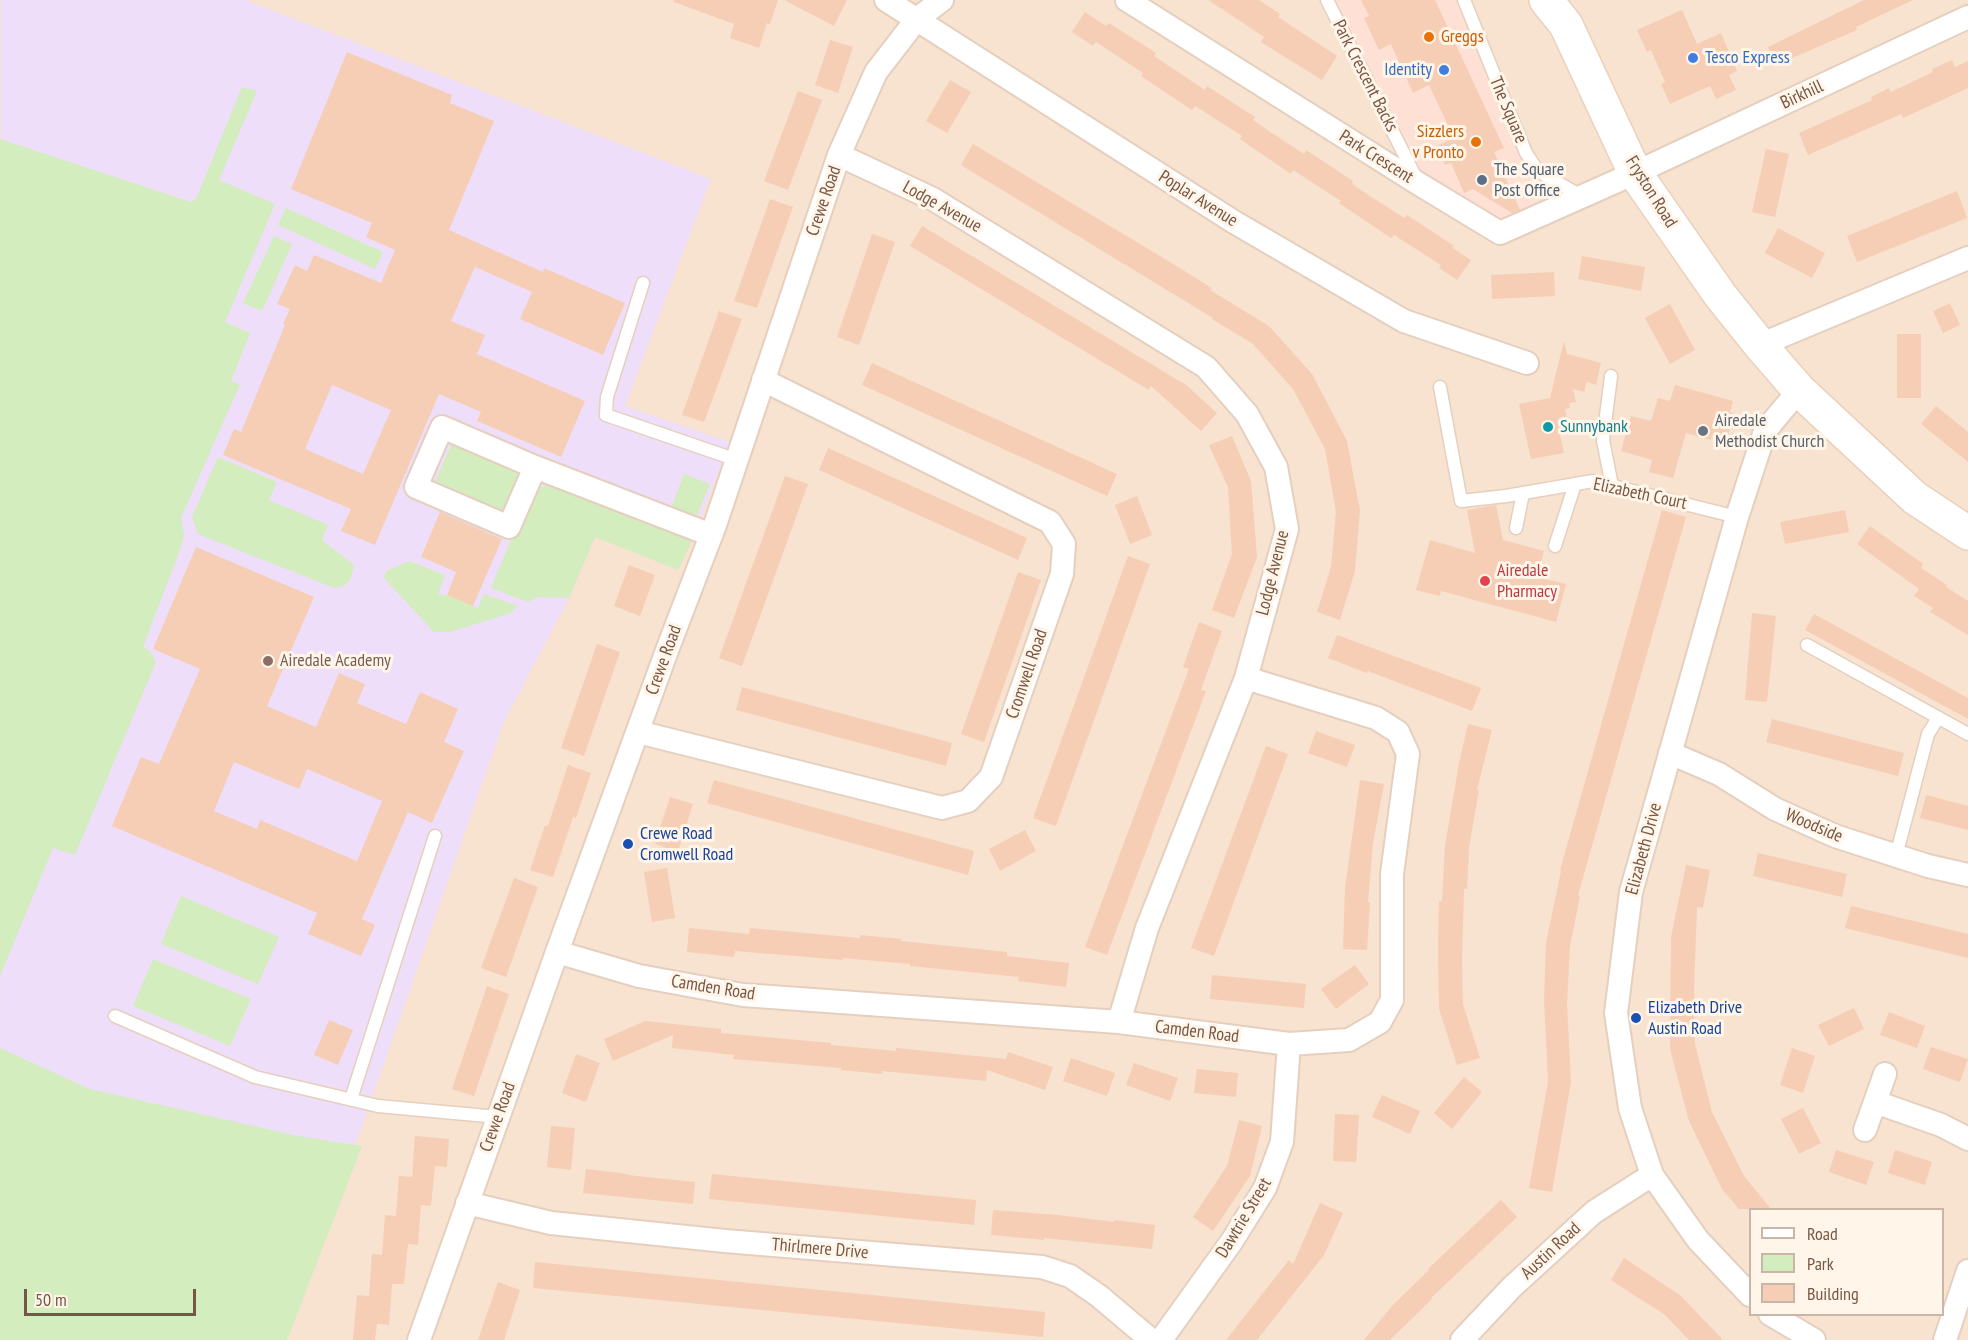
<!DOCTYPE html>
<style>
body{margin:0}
#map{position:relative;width:1968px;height:1340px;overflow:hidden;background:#fef2e1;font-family:"PT Sans Narrow",sans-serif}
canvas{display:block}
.legend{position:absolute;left:1749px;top:1208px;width:195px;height:108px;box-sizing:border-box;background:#fff6e9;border:2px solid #c9b6a8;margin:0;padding:8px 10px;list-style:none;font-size:18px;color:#785646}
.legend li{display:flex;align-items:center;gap:12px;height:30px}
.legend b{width:30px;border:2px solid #c9b6a8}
.scale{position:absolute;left:24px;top:1289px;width:172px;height:27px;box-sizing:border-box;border:3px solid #785646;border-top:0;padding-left:8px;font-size:18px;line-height:21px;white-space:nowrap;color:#785646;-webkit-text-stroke:4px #fff6e9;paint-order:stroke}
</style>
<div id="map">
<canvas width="1968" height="1340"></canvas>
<ul class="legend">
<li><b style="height:8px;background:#fff"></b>Road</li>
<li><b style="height:16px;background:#d3edbe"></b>Park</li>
<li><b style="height:16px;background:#f6ceb6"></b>Building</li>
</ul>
<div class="scale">50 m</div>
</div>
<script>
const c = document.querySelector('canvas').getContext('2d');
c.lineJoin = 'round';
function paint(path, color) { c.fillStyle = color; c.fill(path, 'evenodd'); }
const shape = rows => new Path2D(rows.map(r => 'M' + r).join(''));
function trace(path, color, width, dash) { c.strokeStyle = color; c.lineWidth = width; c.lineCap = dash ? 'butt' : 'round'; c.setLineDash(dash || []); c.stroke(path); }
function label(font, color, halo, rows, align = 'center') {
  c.font = font + ' "PT Sans Narrow",sans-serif'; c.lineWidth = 6; c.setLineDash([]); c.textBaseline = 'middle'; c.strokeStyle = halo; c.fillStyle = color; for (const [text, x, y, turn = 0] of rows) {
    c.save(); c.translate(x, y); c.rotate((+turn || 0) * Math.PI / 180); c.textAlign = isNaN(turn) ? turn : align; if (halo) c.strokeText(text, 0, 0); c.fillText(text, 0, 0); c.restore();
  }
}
paint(shape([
 [0,0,1968,0,1968,1340,0,1340],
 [1750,1210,1942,1210,1942,1314,1750,1314]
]), '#f7e3cf');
paint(shape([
 [1327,0,1459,0,1465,26,1548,211,1500,233,1419,184]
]), '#ffe0d4');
paint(shape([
 [1,0,245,0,711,179,625,406,730,442,693,539,678,570,595,537,569,598,503,724,287,1340,0,1340]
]), '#efdefa');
paint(shape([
 [242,87,257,91,219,180,275,204,225,322,250,333,231,381,240,384,181,518,184,535,181,547,143,647,150,651,156,662,75,855,53,848,0,976,0,139,191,202,196,199],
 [286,208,383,252,375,269,278,225],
 [274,236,292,244,262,311,243,303],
 [453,441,524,472,505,515,434,484],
 [218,457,277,482,269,500,328,525,322,540,354,565,351,578,344,586,334,588,198,534,192,517],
 [684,474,710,484,696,518,671,508],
 [552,483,693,539,678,570,595,537,569,598,538,597,528,602,491,588,531,491],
 [409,561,445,575,438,594,447,595,478,608,484,594,518,606,511,613,450,632,434,632,384,578,386,571],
 [181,896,279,937,258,984,161,944],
 [153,959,251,999,230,1046,133,1006],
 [0,1048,90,1089,298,1136,362,1146,287,1340,0,1340]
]), '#d3edbe');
paint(shape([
 [674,0,778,0,770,24,767,23,759,48,730,38,734,24,674,2],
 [784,0,847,0,834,26],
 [1208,0,1259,0,1280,14,1278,17,1337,56,1322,80,1261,42,1264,37],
 [1361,0,1435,0,1504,148,1494,152,1520,210,1512,213,1473,189,1464,193,1451,163,1445,165,1437,146,1454,138,1429,85,1413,93,1391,44,1379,50,1364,18,1369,16],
 [1864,0,1913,0,1856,27,1857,30,1776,65,1768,47],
 [1682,10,1697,44,1721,33,1737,71,1729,75,1736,90,1716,99,1710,86,1670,104,1661,84,1665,82,1651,50,1647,52,1637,30],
 [1085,12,1106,26,1109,23,1156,53,1154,56,1205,90,1207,86,1255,117,1253,120,1270,132,1304,154,1306,150,1353,181,1352,184,1370,196,1404,218,1407,215,1454,246,1452,248,1471,260,1457,280,1439,268,1441,265,1394,235,1391,238,1339,203,1341,201,1293,170,1291,174,1240,139,1242,136,1195,106,1192,110,1141,76,1143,73,1096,42,1093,46,1072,32],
 [830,40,853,47,838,93,815,85],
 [347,52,452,95,450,103,494,121,449,230,543,272,544,268,625,303,603,355,520,319,532,292,475,267,451,321,485,335,477,354,585,401,561,457,477,421,481,412,439,394,375,545,341,531,351,509,223,455,234,429,241,432,285,325,283,324,290,309,277,304,295,265,307,271,314,255,381,283,395,250,366,237,372,223,291,189],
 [332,385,391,410,363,474,305,449],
 [1952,60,1955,67,1968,61,1968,88,1903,118,1901,114,1808,155,1799,133,1872,100,1871,97,1889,88,1891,92,1933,72,1932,69],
 [950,80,971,92,947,133,926,121],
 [798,91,822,100,788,190,764,181],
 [973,144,1160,256,1212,288,1210,290,1269,326,1312,374,1347,441,1360,511,1355,571,1340,620,1317,612,1331,567,1336,512,1325,449,1293,389,1253,344,1212,319,1213,318,961,165],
 [1766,149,1789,154,1775,217,1752,212],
 [1957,191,1967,218,1857,262,1847,236],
 [770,199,793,207,757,308,734,301],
 [922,226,1186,385,1217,413,1201,431,1151,386,1149,390,910,246],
 [1778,228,1825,253,1812,278,1765,253],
 [872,234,895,242,859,345,837,337],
 [1582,256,1645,267,1641,291,1578,279],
 [1554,272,1555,296,1492,299,1491,275],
 [1950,303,1960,325,1943,333,1933,311],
 [1670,304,1695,350,1670,364,1645,318],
 [719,311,742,319,704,422,682,415],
 [1897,334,1921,334,1921,398,1897,398],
 [1564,341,1567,354,1601,363,1596,385,1587,382,1584,392,1573,389,1576,402,1569,403,1570,408,1565,409,1570,433,1560,435,1564,453,1531,459,1519,404,1550,398],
 [872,363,1117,474,1107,496,862,385],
 [1675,385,1733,401,1730,412,1734,414,1727,439,1713,434,1711,440,1686,433,1673,478,1649,472,1652,460,1621,451,1631,416,1651,421,1658,398,1670,401],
 [1936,406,1968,432,1968,462,1921,424],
 [1232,436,1251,481,1257,557,1234,618,1212,610,1232,554,1228,487,1209,445],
 [828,448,1027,538,1018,560,819,470],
 [785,476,808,484,742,666,719,658],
 [1137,496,1152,535,1130,544,1115,505],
 [1496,505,1503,540,1544,551,1537,577,1566,584,1556,622,1441,591,1440,596,1416,590,1430,540,1475,553,1467,510],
 [1662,510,1686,517,1578,895,1580,896,1570,946,1567,1004,1571,1082,1552,1192,1529,1188,1548,1082,1544,999,1546,943,1561,871,1560,870],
 [1845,510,1849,532,1785,544,1780,522],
 [440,512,502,539,473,606,447,595,456,572,421,557],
 [1870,526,1923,564,1921,568,1947,585,1946,587,1968,601,1968,635,1930,612,1933,608,1914,596,1919,589,1857,544],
 [196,547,314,597,267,706,316,727,339,673,365,684,357,703,406,724,420,692,458,709,444,742,464,751,432,823,408,812,362,919,375,925,361,956,308,934,317,913,112,826,141,757,159,764,200,669,153,649],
 [234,762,299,789,307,769,382,801,357,861,260,820,257,829,214,811],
 [1128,556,1150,564,1056,826,1033,818],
 [629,565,655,575,640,616,614,606],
 [1018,572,1041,580,984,742,961,734],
 [1752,613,1776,616,1767,702,1745,700],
 [1814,614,1968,698,1968,719,1805,630],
 [1199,622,1222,631,1201,690,1206,691,1107,955,1085,947,1189,669,1183,667],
 [1337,635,1481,688,1472,711,1368,671,1367,673,1328,658],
 [597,644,620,652,584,756,561,748],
 [742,687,952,743,946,766,736,710],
 [1772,719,1904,753,1898,776,1766,742],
 [1468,724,1492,730,1477,790,1479,790,1469,848,1467,889,1464,889,1462,961,1463,1004,1480,1058,1457,1065,1439,1009,1438,950,1439,901,1442,901,1445,846,1459,763],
 [1316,731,1355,745,1347,767,1308,753],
 [1266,746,1288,754,1214,956,1191,948],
 [568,765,591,773,576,818,573,817,553,877,530,870,545,825,548,826],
 [714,780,974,851,968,875,707,803],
 [1360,780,1384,784,1373,843,1368,902,1370,902,1367,950,1343,949,1345,888],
 [1926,795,1968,806,1968,830,1920,818],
 [670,797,693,804,678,852,655,844],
 [1025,830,1036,851,1000,871,989,849],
 [1758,853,1847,874,1842,897,1753,876],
 [1686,865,1710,870,1703,908,1697,907,1694,990,1695,1044,1712,1112,1744,1176,1771,1209,1739,1209,1722,1189,1689,1121,1670,1049,1671,937],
 [667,868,675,918,652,922,644,872],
 [514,878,538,887,506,977,481,968],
 [1851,906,1968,934,1968,958,1845,928],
 [689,928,749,934,750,928,860,938,860,935,901,939,901,941,1007,952,1007,956,1069,963,1066,987,1018,981,1019,977,910,966,910,964,843,958,843,960,735,951,734,957,687,952],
 [1355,965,1369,984,1336,1009,1321,989],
 [1212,975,1306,984,1304,1008,1210,999],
 [487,986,509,994,474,1096,452,1089],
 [1854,1008,1864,1029,1829,1046,1818,1025],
 [1889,1012,1925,1026,1917,1048,1880,1035],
 [329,1020,353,1030,338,1065,314,1055],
 [645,1021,721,1029,721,1033,831,1043,831,1045,896,1051,896,1048,1006,1059,1008,1052,1053,1067,1045,1090,987,1070,986,1081,882,1071,882,1074,841,1070,841,1068,733,1059,734,1055,672,1048,673,1035,613,1061,604,1039],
 [1931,1047,1968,1059,1960,1082,1923,1069],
 [1792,1048,1815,1056,1803,1093,1780,1085],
 [576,1054,600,1063,586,1102,562,1093],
 [1071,1058,1115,1073,1107,1096,1063,1081],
 [1134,1063,1178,1078,1170,1101,1126,1085],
 [1197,1069,1238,1073,1236,1097,1194,1093],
 [1464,1077,1482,1092,1452,1129,1434,1113],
 [1382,1095,1420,1111,1410,1134,1372,1117],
 [1803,1108,1821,1143,1799,1154,1781,1119],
 [1335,1114,1359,1115,1356,1162,1333,1161],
 [1239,1120,1262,1126,1250,1176,1213,1231,1193,1217,1227,1166],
 [551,1126,575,1128,571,1170,547,1167],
 [415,1136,449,1139,447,1167,435,1166,431,1206,421,1205,418,1245,408,1244,404,1284,392,1284,389,1325,377,1324,375,1340,353,1340,357,1295,369,1296,372,1254,382,1255,385,1215,396,1216,399,1176,412,1177],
 [1836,1150,1874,1162,1866,1185,1829,1172],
 [1895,1150,1932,1162,1925,1185,1888,1173],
 [586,1169,628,1174,627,1175,695,1182,693,1204,583,1193],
 [712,1174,976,1200,974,1225,709,1199],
 [1501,1200,1517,1217,1431,1298,1432,1299,1390,1340,1364,1340,1392,1306,1429,1270,1428,1269],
 [1320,1203,1343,1213,1324,1255,1257,1340,1226,1340,1289,1260,1293,1264],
 [993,1210,1058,1215,1114,1222,1114,1220,1155,1225,1152,1249,1044,1238,1044,1240,991,1235],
 [1624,1258,1681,1296,1723,1340,1689,1340,1665,1315,1611,1280],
 [535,1262,1045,1312,1043,1337,533,1288],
 [498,1282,520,1290,504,1340,478,1340]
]), '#f6ceb6');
const lane = shape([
 [1327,0,1416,178],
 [1464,0,1526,153,1536,168,1543,174,1581,196],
 [643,283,607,397,606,415,737,460],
 [1611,376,1603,440,1612,486],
 [1440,387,1461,501,1506,496,1593,481,1737,517],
 [1516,528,1523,493],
 [1555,546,1575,484],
 [1807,645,1968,734],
 [1896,856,1928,734,1938,718],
 [115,1016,255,1077,378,1106,498,1117],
 [351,1099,435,836]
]);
const street = shape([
 [886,0,1234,222,1404,321,1527,363],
 [1127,0,1419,184,1500,233,1635,173,1968,17],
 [839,155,933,199,1206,367,1247,414,1276,467,1287,529,1246,678,1147,928,1119,1022],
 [1760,345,1968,258],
 [535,467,509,527,416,487,442,427,535,467,711,535],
 [638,732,942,808,968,801,991,777,1062,574,1064,544,1050,522,763,380],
 [1670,753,1719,774,1775,809,1835,836,1928,866,1968,875],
 [557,952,639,976,743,995,1119,1022,1289,1044,1349,1040,1380,1022,1392,1000,1392,874,1408,754,1398,732,1376,718,1246,678],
 [1875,1102,1941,1125,1968,1139],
 [1865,1130,1885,1074],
 [467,1203,551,1223,725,1241,1042,1267,1070,1276,1099,1296,1151,1340],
 [1750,1295,1698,1240,1652,1175,1630,1108,1616,1013,1631,892,1737,517,1765,431,1799,390],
 [1770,1314,1814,1340],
 [419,1340,557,952,669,645,715,525,839,155,876,72,917,19,942,0],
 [1161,1340,1232,1241,1265,1188,1282,1142,1289,1044],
 [1462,1340,1512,1287,1594,1212,1652,1175],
 [1945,1340,1968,1271]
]);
const secondary = shape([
 [1546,0,1566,25,1635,173,1720,295,1760,345,1799,390,1915,498,1968,533]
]);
trace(lane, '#e5cfbf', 15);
trace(street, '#e5cfbf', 26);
trace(secondary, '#ebd0bb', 36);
trace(lane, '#fff', 12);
trace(street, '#fff', 22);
trace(secondary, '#fff', 33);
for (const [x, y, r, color] of [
 [1429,37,6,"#e8710a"],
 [1693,58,6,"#3f7fe0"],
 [1444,70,6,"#3f7fe0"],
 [1476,142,6,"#e8710a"],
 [1482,180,6,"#5c6f8a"],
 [1548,427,6,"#0f9aa8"],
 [1703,431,6,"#6b7280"],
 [1485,581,6,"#e0444e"],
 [268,661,6,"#8d6e63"],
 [628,844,6,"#1a4fb4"],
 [1636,1018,6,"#1a4fb4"]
]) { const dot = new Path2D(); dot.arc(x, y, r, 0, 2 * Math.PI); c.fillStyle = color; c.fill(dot); trace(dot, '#fff6e9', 2); }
label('18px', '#c56008', '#fff6e9', [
 ["Greggs",1441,37],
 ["Sizzlers",1464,132,"right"],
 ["v Pronto",1464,153,"right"]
], 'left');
label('18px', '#366cbe', '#fff6e9', [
 ["Tesco Express",1705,58],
 ["Identity",1432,70,"right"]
], 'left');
label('18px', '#785646', '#fff6e9', [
 ["Park Crescent Backs",1365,76,63],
 ["Birkhill",1802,95,-25],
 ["The Square",1508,110,67],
 ["Park Crescent",1376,157,32],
 ["Fryston Road",1651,192,58],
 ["Poplar Avenue",1198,199,32],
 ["Crewe Road",824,201,-71],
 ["Lodge Avenue",942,207,29],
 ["Elizabeth Court",1640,494,12],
 ["Lodge Avenue",1273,573,-76],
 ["Crewe Road",664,660,-70],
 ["Cromwell Road",1027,674,-71],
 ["Woodside",1814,826,23],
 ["Elizabeth Drive",1644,849,-75],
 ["Camden Road",713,988,9],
 ["Camden Road",1197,1032,7],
 ["Crewe Road",498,1117,-70],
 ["Dawtrie Street",1244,1218,-59],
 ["Thirlmere Drive",820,1249,5],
 ["Austin Road",1551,1251,-43]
]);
label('18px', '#4e5e75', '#fff6e9', [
 ["The Square",1494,170],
 ["Post Office",1494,191]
], 'left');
label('18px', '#5b616d', '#fff6e9', [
 ["Airedale",1715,421],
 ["Methodist Church",1715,442]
], 'left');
label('18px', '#0d838f', '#fff6e9', [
 ["Sunnybank",1560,427]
], 'left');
label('18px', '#be3a42', '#fff6e9', [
 ["Airedale",1497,571],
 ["Pharmacy",1497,592]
], 'left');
label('18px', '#785e54', '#fff6e9', [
 ["Airedale Academy",280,661]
], 'left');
label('18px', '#164399', '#fff6e9', [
 ["Crewe Road",640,834],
 ["Cromwell Road",640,855],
 ["Elizabeth Drive",1648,1008],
 ["Austin Road",1648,1029]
], 'left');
</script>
